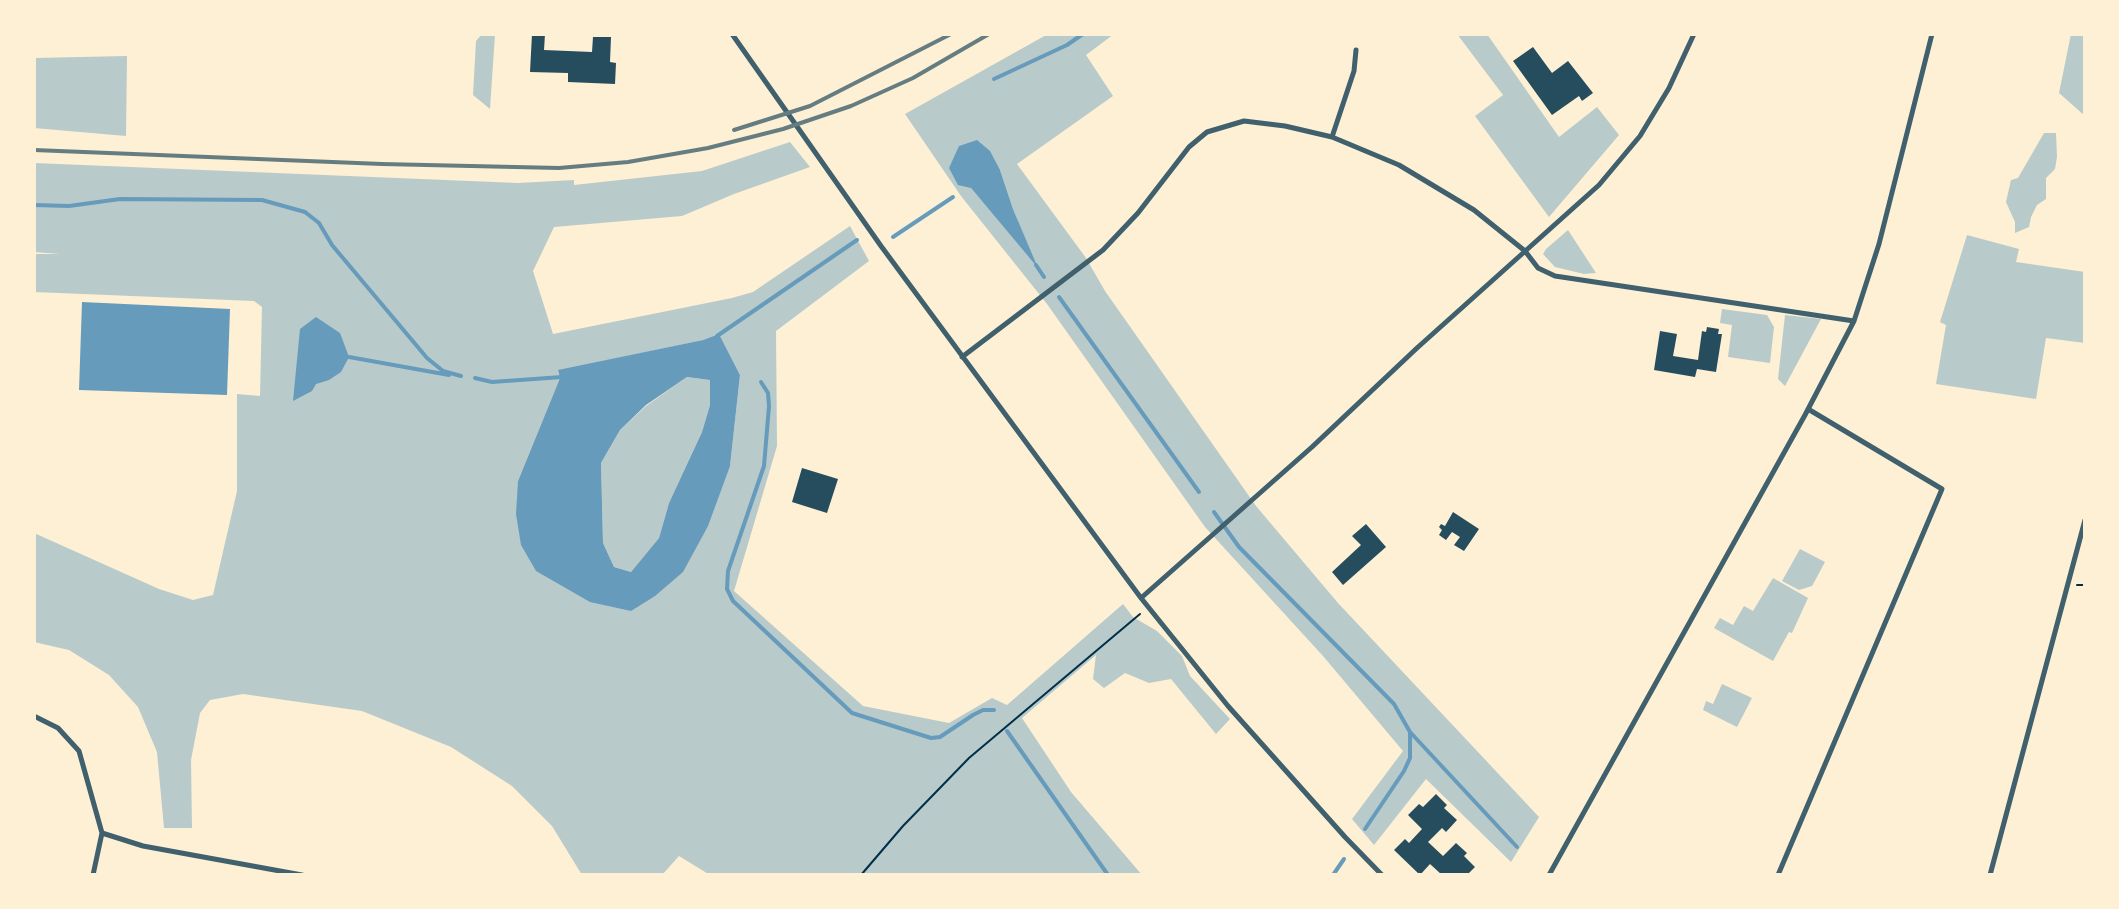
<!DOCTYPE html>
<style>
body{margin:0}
#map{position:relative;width:2119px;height:909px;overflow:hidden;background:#fdf0d5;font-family:"Alegreya Sans",sans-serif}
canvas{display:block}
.frame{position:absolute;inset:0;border:36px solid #fdf0d5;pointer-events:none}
</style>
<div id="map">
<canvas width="2119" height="909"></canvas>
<div class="frame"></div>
</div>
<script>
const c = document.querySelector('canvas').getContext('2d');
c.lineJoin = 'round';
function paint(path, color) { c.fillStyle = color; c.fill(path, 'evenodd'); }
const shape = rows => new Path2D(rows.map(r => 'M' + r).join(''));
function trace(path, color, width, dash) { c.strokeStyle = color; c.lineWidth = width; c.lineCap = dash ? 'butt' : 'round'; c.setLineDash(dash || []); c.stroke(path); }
paint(shape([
 [482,34,495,34,490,109,473,95,476,41],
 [1048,34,1114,34,1086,55,1113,96,1017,164,1086,258,1105,291,1256,506,1338,603,1539,817,1511,862,1426,779,1374,845,1352,819,1403,751,1323,656,1205,527,1047,304,961,196,905,114],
 [1000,170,1013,209,1036,265,971,188],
 [1457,34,1487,34,1559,137,1597,107,1619,135,1549,217,1475,116,1503,95],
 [2071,34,2085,34,2085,116,2059,93],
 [127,56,126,136,34,128,34,58],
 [2044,133,2056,133,2057,157,2055,169,2046,178,2046,199,2037,205,2031,217,2029,227,2015,233,2015,222,2006,202,2011,180,2018,178],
 [790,142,810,167,734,194,682,216,554,227,533,271,553,334,732,298,753,292,850,226,869,261,776,331,777,446,734,591,863,706,949,723,992,698,1007,705,1123,604,1133,617,1157,631,1182,656,1190,676,1230,719,1216,734,1171,679,1149,683,1125,673,1104,688,1093,679,1096,655,1022,718,1071,792,1142,875,710,875,679,856,662,875,582,875,552,826,512,786,451,747,362,711,243,694,210,700,200,713,191,760,192,828,164,828,157,752,138,707,109,675,69,650,34,642,34,533,159,589,193,600,213,595,237,491,237,394,260,396,262,307,254,301,34,292,34,254,60,254,34,252,34,163,518,183,574,180,574,185,702,171],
 [719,334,740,375,730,466,631,611,518,481,560,378,558,371,703,340],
 [1568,230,1596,273,1584,274,1555,267,1543,254,1546,249],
 [1967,235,2019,249,2016,262,2085,272,2085,343,2046,338,2036,399,1936,384,1946,325,1940,322],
 [1722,309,1767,315,1774,327,1770,363,1728,357,1732,325,1720,323],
 [1785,315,1821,319,1785,386,1778,379],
 [687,377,711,380,710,405,702,432,669,503,659,538,631,572,614,567,603,543,601,463,620,430,646,406],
 [1800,549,1825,562,1812,586,1799,590,1782,581],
 [1773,578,1808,598,1792,633,1789,632,1773,661,1714,628,1720,618,1733,625,1744,606,1753,611],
 [1722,684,1752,698,1737,727,1703,710,1706,701,1713,704]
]), '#b9caca');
paint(shape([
 [977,140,990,151,1000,170,1013,209,1038,268,971,188,958,185,949,168,959,146],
 [82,302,230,309,227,395,79,390],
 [316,317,340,333,349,357,341,372,329,380,316,384,312,391,293,401,300,329],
 [719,334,740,375,730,466,708,526,683,572,655,596,631,611,590,602,536,571,521,545,516,514,518,481,560,378,558,370,703,340],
 [687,377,710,380,710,405,702,432,669,503,659,538,631,572,614,567,603,543,601,463,620,430,646,405]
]), '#669bbc');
trace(shape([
 [994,79,1067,45,1083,34],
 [34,205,69,206,120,199,262,200,305,212,319,223,332,245,427,358,443,371,461,376],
 [893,237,953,197],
 [1036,265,1044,277],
 [1059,297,1199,492],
 [717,336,857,240],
 [349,357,449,375],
 [475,378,492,382,562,377],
 [761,382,768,393,769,406,764,466,728,571,727,589,733,601,852,713,931,738,940,737,973,715,983,710,994,710],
 [1214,512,1239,547,1394,704,1410,732,1410,758,1404,771,1365,829],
 [1007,731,1108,875],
 [1410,732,1517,847],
 [1333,875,1344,859]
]), '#669bbc', 4);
paint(shape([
 [532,34,545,34,544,50,592,52,593,37,611,37,610,62,616,63,615,84,568,82,568,73,530,72],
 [1533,47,1552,73,1568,61,1593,93,1582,101,1579,96,1552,115,1513,61],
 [1707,327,1719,329,1718,334,1722,334,1716,372,1697,369,1695,377,1654,370,1660,331,1677,334,1673,356,1698,360,1702,331,1706,332],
 [802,468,838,479,827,513,792,502],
 [1453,512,1479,529,1464,551,1454,545,1460,537,1452,532,1446,540,1439,535,1442,530,1439,527,1441,524,1445,526],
 [1366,524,1386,547,1343,585,1332,572,1361,545,1352,536],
 [1436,794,1447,805,1444,808,1457,820,1446,832,1442,828,1428,842,1443,856,1456,843,1467,853,1464,856,1475,867,1467,875,1442,875,1430,864,1420,875,1394,850,1405,839,1409,843,1422,829,1408,815,1419,804,1423,807]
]), '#264d5e');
trace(shape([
 [2077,585,2085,585],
 [861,875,903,826,969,758,1140,614]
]), '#003049', 2);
trace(shape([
 [732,34,881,246,1141,598,1228,706,1345,837,1382,875],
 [1332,137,1354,71,1356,50],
 [962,357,1103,250,1138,213,1189,147,1207,132,1244,121,1285,126,1332,137,1399,165,1474,210,1525,251,1538,268,1555,276,1854,321],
 [1141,598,1312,447,1417,348,1599,185,1640,136,1669,88,1694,34],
 [34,716,58,728,79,751,102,833,143,846,302,875],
 [93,875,102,833],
 [1549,875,1805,415,1854,321,1879,244,1932,34],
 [1778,875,1942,489,1808,409],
 [1990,875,2085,520]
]), '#3f606c', 5);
trace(shape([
 [734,130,810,106,951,34],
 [34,150,382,164,559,168,628,162,708,148,783,129,851,106,913,78,989,34]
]), '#657d81', 4);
</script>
